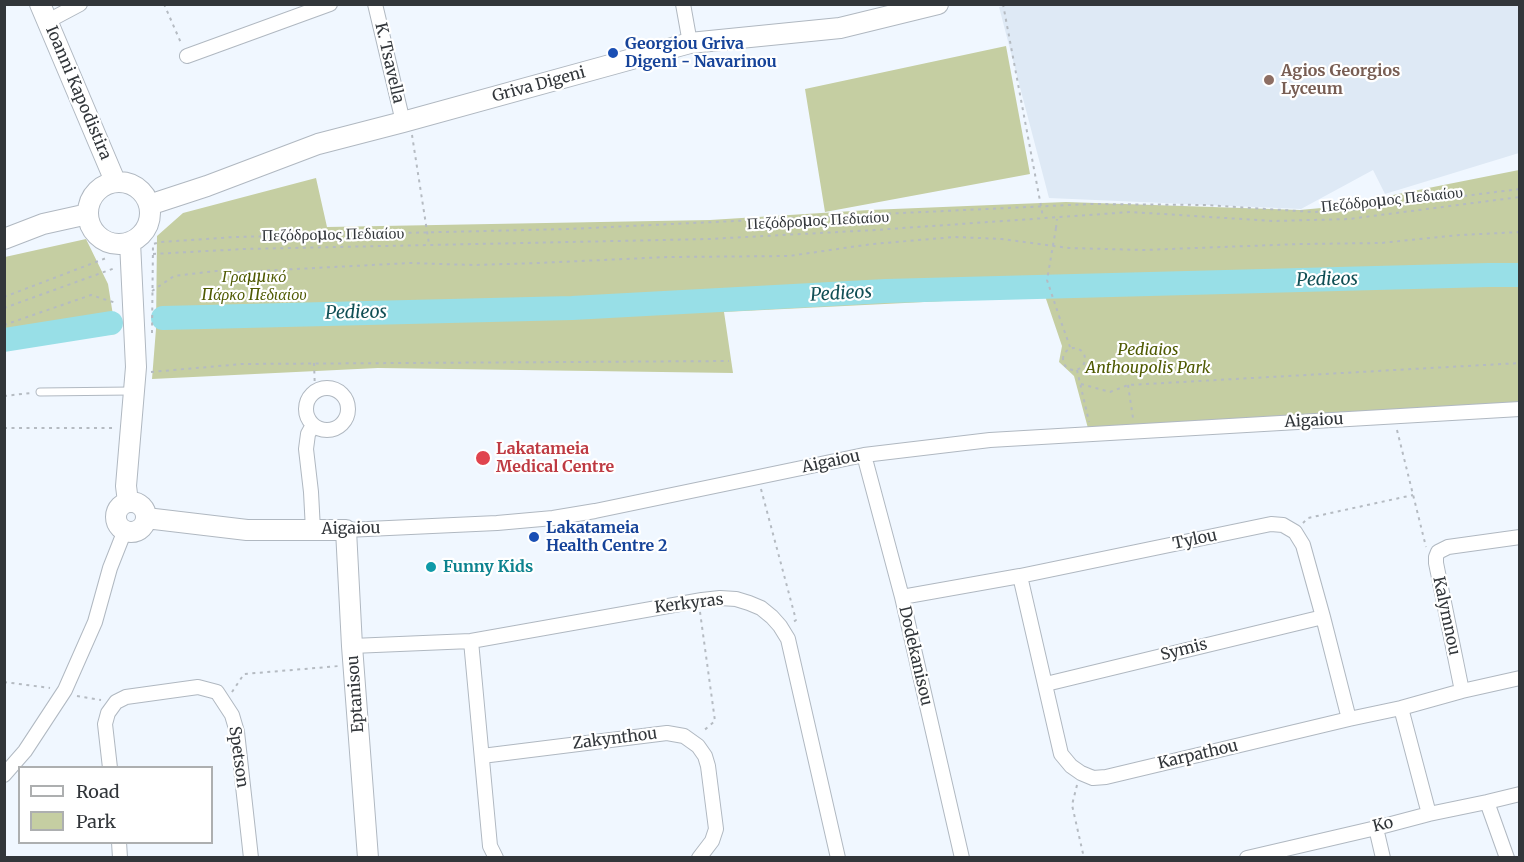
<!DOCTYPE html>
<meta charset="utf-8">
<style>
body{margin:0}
#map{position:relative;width:1524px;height:862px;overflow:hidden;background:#f0f7ff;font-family:Merriweather,serif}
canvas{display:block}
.frame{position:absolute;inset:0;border:6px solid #32363a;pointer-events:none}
.legend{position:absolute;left:18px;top:766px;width:195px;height:78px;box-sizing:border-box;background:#fff;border:2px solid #adafb0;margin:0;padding:8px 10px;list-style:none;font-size:18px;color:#32363a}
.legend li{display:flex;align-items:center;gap:12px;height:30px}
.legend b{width:30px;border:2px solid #adafb0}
</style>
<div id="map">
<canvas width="1524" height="862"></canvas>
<div class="frame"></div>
<ul class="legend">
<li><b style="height:8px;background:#fff"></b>Road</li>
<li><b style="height:16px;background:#c5cea2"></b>Park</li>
</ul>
</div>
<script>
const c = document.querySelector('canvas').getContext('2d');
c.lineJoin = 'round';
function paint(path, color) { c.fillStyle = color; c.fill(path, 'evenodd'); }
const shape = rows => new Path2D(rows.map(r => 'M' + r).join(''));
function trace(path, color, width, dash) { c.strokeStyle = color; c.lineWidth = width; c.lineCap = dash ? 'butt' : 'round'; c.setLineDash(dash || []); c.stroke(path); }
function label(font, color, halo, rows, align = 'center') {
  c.font = font + ' Merriweather,serif'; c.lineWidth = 4.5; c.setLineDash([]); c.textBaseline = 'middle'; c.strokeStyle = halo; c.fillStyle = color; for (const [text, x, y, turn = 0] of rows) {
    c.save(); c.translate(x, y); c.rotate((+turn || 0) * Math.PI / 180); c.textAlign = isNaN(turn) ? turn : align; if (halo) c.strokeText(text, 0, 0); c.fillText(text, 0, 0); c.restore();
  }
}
paint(shape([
 [1007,5,1519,5,1519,153,1385,194,1373,170,1301,209,1049,198,999,7]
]), '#dee9f5');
paint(shape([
 [1006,46,1030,174,825,212,805,89],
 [1519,170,1519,403,1089,432,1074,376,1059,362,1062,346,1045,296,724,312,733,373,378,368,152,379,156,329,157,236,183,213,316,178,327,227,710,220,869,210,1066,202,1300,210,1353,205,1383,197],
 [86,239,108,284,116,334,5,347,5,257]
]), '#c5cea2');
trace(shape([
 [163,318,572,308,886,291,1489,275,1520,275],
 [4,340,111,323]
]), '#98dfe7', 24);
const lane = shape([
 [40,392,131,391]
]);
const street = shape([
 [375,4,403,122],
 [683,4,690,43],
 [48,21,80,4],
 [187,56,330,4],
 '306 409a21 21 0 1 1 42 0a21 21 0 1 1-42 0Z',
 [864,455,902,597,962,858],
 [313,530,311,492,306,449,308,434,313,425],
 [346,530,497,523,553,518,595,511,864,455,990,440,1520,409],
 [1020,576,1061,754,1071,766,1081,773,1093,778,1106,777,1349,719,1401,708,1462,691,1520,678],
 [902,597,1020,576,1271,524,1283,525,1295,532,1303,545,1323,617,1349,719],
 [471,641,490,846,496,858],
 [352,646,471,641,702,600,720,598,736,599,749,603,761,608,772,617,780,626,788,639,838,858],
 [1046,684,1323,617],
 [1462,691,1436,563,1436,557,1438,552,1448,547,1520,537],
 [1401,708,1429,814],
 [482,756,667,733,684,736,698,746,705,756,708,766,716,829,712,841,699,858],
 [110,768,105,724,108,713,116,702,126,697,198,687,217,692,232,715,237,732,251,858],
 [4,775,25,751,65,690,95,622,110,568,125,530],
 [1487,802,1507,858],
 [1376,828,1383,858],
 [119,842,120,858],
 [1247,858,1376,828,1429,814,1487,802,1520,794]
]);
const secondary = shape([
 [40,4,115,181],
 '88 213a31 31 0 1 1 62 0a31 31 0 1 1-62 0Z',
 [149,205,207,186,318,144,403,122,690,43,840,28,938,4],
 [4,239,43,224,88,214],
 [128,502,126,486,136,367,130,242],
 '116 517a15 15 0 1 1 30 0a15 15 0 1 1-30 0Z',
 [146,518,247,530,346,530,352,646,368,858]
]);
trace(lane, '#b0b8c1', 9);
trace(street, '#b0b8c1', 16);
trace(secondary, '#b0b8c1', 22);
trace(shape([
 [164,4,181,43],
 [1003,4,1043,217],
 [412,135,429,244],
 [1056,228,1057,219],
 [153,254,244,249,709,239,875,230,1131,212,1273,221,1349,219,1520,197],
 [152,291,174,276,216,271,239,272,410,263,474,265,538,263,667,257,789,256,872,244,955,237,1002,239,1069,248,1143,250,1301,244,1381,243,1460,235,1520,232],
 [4,297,109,257],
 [4,308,115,268],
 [1059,316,1070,347],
 [4,325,91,295,116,303],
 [152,333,153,244,161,242,234,237,568,229,1091,204,1207,205,1313,212,1343,211,1520,189],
 '1063 359a11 11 0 1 1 22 0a11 11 0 1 1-22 0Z',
 [314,363,315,391],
 [1077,370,1089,422],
 [151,372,242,364,729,361],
 [1081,384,1110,392,1128,385,1520,363],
 [1128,385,1133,418],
 [4,396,31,393],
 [4,428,116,428],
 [1397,430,1426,547],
 [761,489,796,620,792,623],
 [1303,523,1308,518,1413,495],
 [700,612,715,721,702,732],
 [4,682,50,688],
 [232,692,244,674,339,666],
 [77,696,101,700],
 [1077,785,1072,805,1084,858]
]), '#b5bbc2', 2, [3, 4.5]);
trace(lane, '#fff', 7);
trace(street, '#fff', 14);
trace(secondary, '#fff', 20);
trace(shape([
 [1056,228,1047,280,1059,316]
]), '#b5bbc2', 2, [3, 4.5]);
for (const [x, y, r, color] of [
 [613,53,6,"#1a4fb4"],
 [1269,80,6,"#8d6e63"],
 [483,458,8,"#e0444e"],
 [534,537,6,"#1a4fb4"],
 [431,567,6,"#0f9aa8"]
]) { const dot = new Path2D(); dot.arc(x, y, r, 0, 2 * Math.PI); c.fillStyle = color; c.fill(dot); trace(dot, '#fff', 2); }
label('bold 16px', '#164399', '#fff', [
 ["Georgiou Griva",625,44],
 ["Digeni - Navarinou",625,62],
 ["Lakatameia",546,528],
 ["Health Centre 2",546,546]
], 'left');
label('16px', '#32363a', '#fff', [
 ["K. Tsavella",389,63,77],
 ["Griva Digeni",539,85,-15],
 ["Ioanni Kapodistira",78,93,67],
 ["Πεζόδρομος Πεδιαίου",1392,200,-6],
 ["Πεζόδρομος Πεδιαίου",818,221,-3],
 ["Πεζόδρομος Πεδιαίου",333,235,-1],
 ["Aigaiou",1314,421,-3],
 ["Aigaiou",831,462,-12],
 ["Aigaiou",351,529,-1],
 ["Tylou",1195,540,-12],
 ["Kerkyras",689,604,-7],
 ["Kalymnou",1446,616,78],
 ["Symis",1184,650,-14],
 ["Dodekanisou",915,656,77],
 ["Eptanisou",356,694,-94],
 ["Zakynthou",615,739,-7],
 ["Karpathou",1198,755,-13],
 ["Spetson",238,757,82],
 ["Ko",1383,825,-14]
]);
label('bold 16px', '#785e54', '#fff', [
 ["Agios Georgios",1281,71],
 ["Lyceum",1281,89]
], 'left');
label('italic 16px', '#4f5a02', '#fff', [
 ["Γραμμικό",254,277],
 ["Πάρκο Πεδιαίου",254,295],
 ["Pediaios",1148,350],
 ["Anthoupolis Park",1148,368]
]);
label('bold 16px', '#be3a42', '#fff', [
 ["Lakatameia",496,449],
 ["Medical Centre",496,467]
], 'left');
label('bold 16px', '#0d838f', '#fff', [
 ["Funny Kids",443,567]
], 'left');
label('italic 18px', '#104f55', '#fff', [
 ["Pedieos",1327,280,-1],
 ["Pedieos",841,294,-3],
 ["Pedieos",356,313,-1]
]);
</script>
